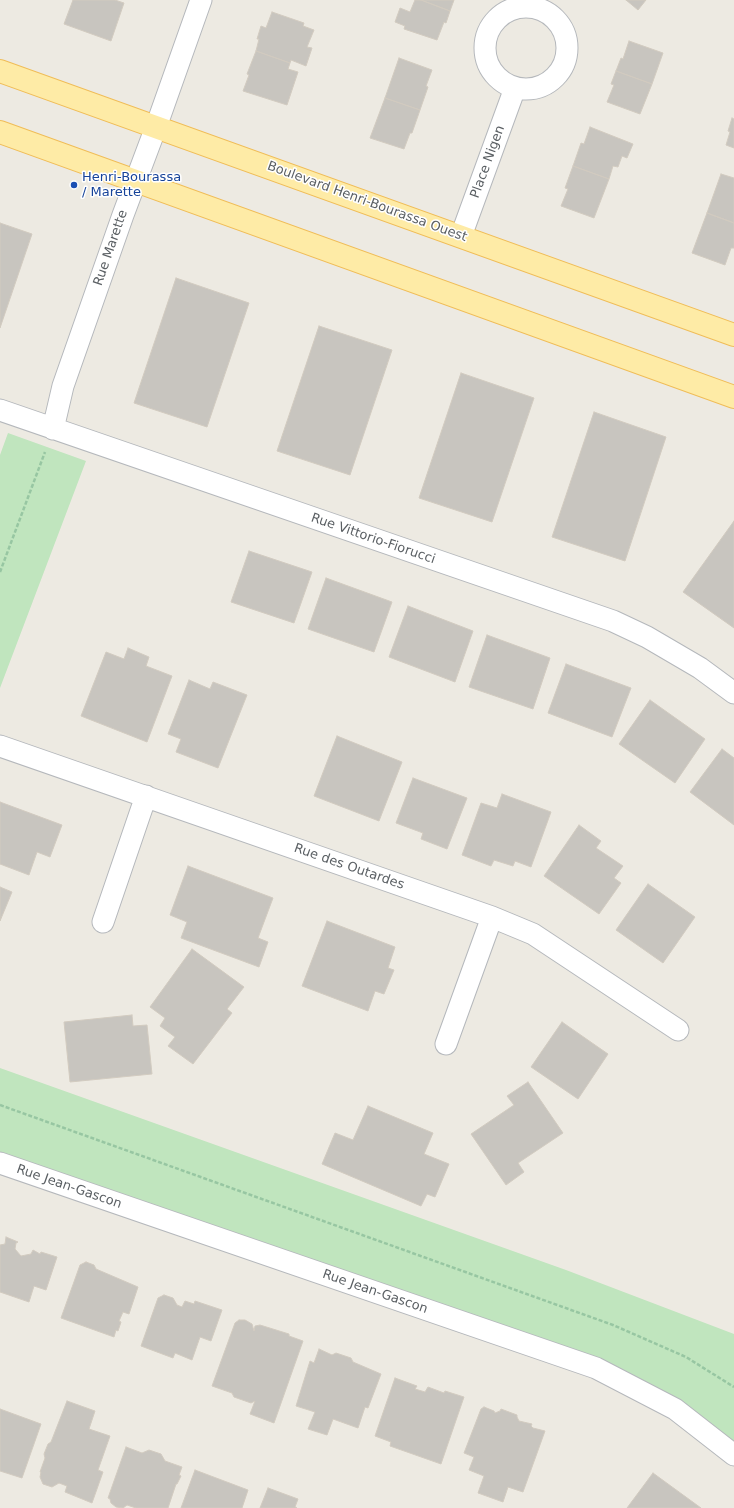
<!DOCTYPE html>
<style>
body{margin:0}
canvas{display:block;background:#edeae2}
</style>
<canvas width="734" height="1508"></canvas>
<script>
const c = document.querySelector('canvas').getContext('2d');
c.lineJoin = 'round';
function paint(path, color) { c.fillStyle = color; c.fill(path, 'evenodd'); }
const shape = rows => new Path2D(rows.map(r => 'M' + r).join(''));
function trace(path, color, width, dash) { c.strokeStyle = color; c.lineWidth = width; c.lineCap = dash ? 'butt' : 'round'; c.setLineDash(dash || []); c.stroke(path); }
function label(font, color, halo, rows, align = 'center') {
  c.font = font + ' "DejaVu Sans",sans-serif'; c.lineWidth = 3; c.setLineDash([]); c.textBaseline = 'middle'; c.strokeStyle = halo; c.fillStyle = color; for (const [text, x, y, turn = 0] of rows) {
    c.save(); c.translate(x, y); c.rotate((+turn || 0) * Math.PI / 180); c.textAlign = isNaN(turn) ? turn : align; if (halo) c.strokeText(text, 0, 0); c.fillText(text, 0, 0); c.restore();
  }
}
paint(shape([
 [8,433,86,461,0,688,0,455],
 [0,1068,566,1270,734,1334,734,1455,596,1368,0,1163]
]), '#c0e5be');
const building = shape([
 [73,0,115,0,124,3,111,41,64,24,73,0],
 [415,0,421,0,450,11,446,23,444,22,437,40,404,29,405,26,395,22,400,8,410,12,415,0],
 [421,0,454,0,450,11,421,0],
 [626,0,646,0,638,10,626,0],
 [272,12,304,23,303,26,314,30,307,47,312,48,306,66,291,60,290,63,256,51,259,39,257,39,261,26,266,28,272,12],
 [629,41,663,53,652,84,616,71,621,58,623,59,629,41],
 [256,51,290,63,288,69,298,72,287,105,243,91,249,75,247,74,256,51],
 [399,58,432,70,426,86,428,87,420,110,385,98,399,58],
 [616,71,652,84,640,114,607,102,614,85,611,84,616,71],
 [385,98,420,110,412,133,410,133,404,149,370,138,385,98],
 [732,118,734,119,734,148,726,145,730,132,728,131,732,118],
 [590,127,633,144,627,158,622,156,618,167,613,166,609,179,573,166,581,143,584,144,590,127],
 [573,166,609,179,594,218,561,206,568,189,565,188,573,166],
 [721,174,734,178,734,223,707,213,721,174],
 [707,213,734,223,734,248,731,248,725,265,692,253,707,213],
 [0,223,32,234,0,328,0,223],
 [176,278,249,303,207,427,134,403,176,278],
 [319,326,392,350,350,475,277,451,319,326],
 [461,373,534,398,492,522,419,498,461,373],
 [594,412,666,437,625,561,552,537,594,412],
 [734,521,734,628,683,592,734,521],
 [249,551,312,572,294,623,231,602,249,551],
 [326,578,392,602,374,652,308,629,326,578],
 [408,606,473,631,455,682,389,657,408,606],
 [487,635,550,658,533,709,469,687,487,635],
 [128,648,149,657,146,666,172,676,147,742,81,716,106,652,124,659,128,648],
 [566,664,631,688,612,737,548,713,566,664],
 [189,680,210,689,213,682,247,695,218,768,176,752,181,739,168,734,189,680],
 [650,700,705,739,675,783,619,744,650,700],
 [337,736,402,762,379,821,314,796,337,736],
 [722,749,734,758,734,825,690,792,722,749],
 [413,778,467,798,447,849,421,839,423,833,396,823,413,778],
 [502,794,551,812,531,867,515,861,513,866,494,860,491,866,462,855,481,803,497,808,502,794],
 [0,802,62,825,50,857,37,852,29,875,0,864,0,802],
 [579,825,601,841,596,848,623,866,614,878,621,883,599,914,544,876,579,825],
 [188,866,273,898,258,938,268,942,259,967,181,938,187,922,170,915,188,866],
 [648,884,695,917,663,963,616,930,648,884],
 [0,887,12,892,0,921,0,887],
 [327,921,395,947,388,968,394,970,384,994,375,991,368,1011,302,986,327,921],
 [192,949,244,987,227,1009,232,1013,193,1064,168,1046,175,1037,160,1026,165,1018,150,1007,192,949],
 [132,1015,133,1026,147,1025,152,1074,70,1082,64,1022,132,1015],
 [562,1022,608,1054,578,1099,531,1067,562,1022],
 [528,1082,563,1133,518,1163,524,1172,506,1185,471,1134,514,1105,507,1096,528,1082],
 [368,1106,433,1133,424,1154,449,1164,435,1197,427,1194,421,1206,322,1164,335,1133,353,1140,368,1106],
 [6,1237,18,1242,16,1243,15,1249,21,1256,31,1254,33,1250,40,1254,41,1252,57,1257,46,1290,34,1286,29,1302,0,1292,0,1245,5,1244,6,1237],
 [86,1262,94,1265,96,1269,138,1287,129,1314,123,1312,119,1321,121,1322,118,1331,116,1330,114,1337,61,1318,80,1265,86,1262],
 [164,1295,173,1298,177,1305,182,1307,185,1301,194,1304,195,1301,222,1310,211,1341,200,1337,192,1360,175,1353,173,1358,141,1346,158,1298,164,1295],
 [239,1320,245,1320,252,1324,254,1331,255,1326,260,1325,289,1334,289,1336,303,1341,274,1423,250,1414,255,1401,251,1403,234,1397,232,1393,212,1386,235,1323,239,1320],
 [319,1349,332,1355,336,1353,351,1358,353,1362,381,1374,368,1408,365,1407,358,1428,333,1419,327,1435,308,1429,315,1412,296,1406,310,1361,314,1363,319,1349],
 [395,1378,417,1386,415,1389,425,1392,428,1387,444,1393,445,1391,464,1397,441,1464,390,1446,391,1442,375,1436,395,1378],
 [67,1401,95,1411,89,1429,110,1436,98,1470,103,1472,92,1503,65,1492,67,1486,59,1483,52,1487,43,1484,40,1477,41,1472,40,1472,45,1458,44,1454,48,1444,51,1442,67,1401],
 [484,1407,494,1411,495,1413,500,1411,501,1409,517,1415,517,1417,519,1421,532,1424,531,1426,533,1428,545,1431,523,1492,508,1487,503,1502,478,1493,484,1476,469,1470,474,1457,464,1453,481,1409,484,1407],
 [0,1409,41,1424,22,1478,0,1471,0,1409],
 [126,1447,142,1453,149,1450,161,1454,165,1461,182,1467,179,1475,181,1476,177,1484,176,1484,168,1508,136,1508,127,1505,123,1508,116,1507,111,1503,110,1499,108,1498,126,1447],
 [195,1470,248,1490,242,1508,181,1508,195,1470],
 [653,1473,701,1508,627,1508,653,1473],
 [268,1488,298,1499,295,1507,297,1508,260,1508,268,1488]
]);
paint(building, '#c8c5bf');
trace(building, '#d2cbc0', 1);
const street = shape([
 '485 48a41 41 0 1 1 82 0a41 41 0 1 1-82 0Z',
 [461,236,515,88],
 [0,410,613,621,647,637,700,668,734,693],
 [53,429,63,386,123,215,156,127,201,0],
 [0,746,492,917,533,934,678,1030],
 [103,922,146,796],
 [446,1044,492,917],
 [0,1163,596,1368,675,1409,734,1455]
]);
const primary = shape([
 [0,71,734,335],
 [0,132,734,397]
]);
trace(street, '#b5b8bc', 23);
trace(primary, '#f0bd58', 24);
trace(shape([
 [0,572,45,452],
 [0,1105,613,1325,686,1357,734,1387]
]), '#97c6a2', 2.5, [4, 2]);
trace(street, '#fff', 21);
trace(primary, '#feeba6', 22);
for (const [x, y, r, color] of [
 [74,185,4,"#1a4fb4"]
]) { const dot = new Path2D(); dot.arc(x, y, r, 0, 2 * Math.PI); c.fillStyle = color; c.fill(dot); trace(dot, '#fff', 1.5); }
label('13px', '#5a5f63', '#fff', [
 ["Place Nigen",488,162,-70],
 ["Boulevard Henri-Bourassa Ouest",367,202,20],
 ["Rue Marette",111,248,-71],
 ["Rue Vittorio-Fiorucci",373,539,19],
 ["Rue des Outardes",349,867,19],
 ["Rue Jean-Gascon",69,1187,19],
 ["Rue Jean-Gascon",375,1292,19]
]);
label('13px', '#164399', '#fff', [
 ["Henri-Bourassa",82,178],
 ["/ Marette",82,193]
], 'left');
</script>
